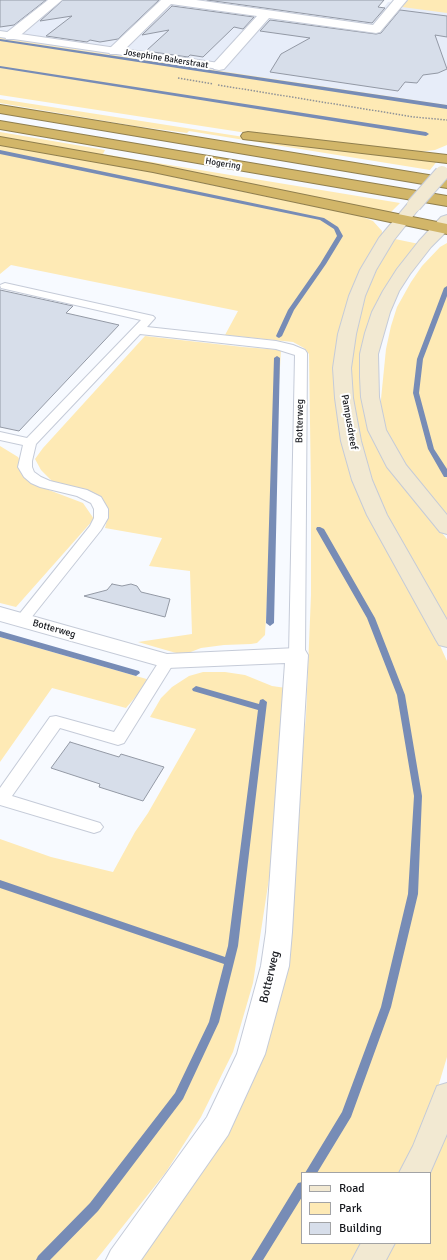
<!DOCTYPE html>
<style>
body{margin:0}
#map{position:relative;width:447px;height:1260px;overflow:hidden;background:#f7faff;font-family:Signika,sans-serif}
canvas{display:block}
.legend{position:absolute;left:301px;top:1172px;width:130px;height:72px;box-sizing:border-box;background:#fff;border:1px solid #a2a3a5;margin:0;padding:5px 7px;list-style:none;font-size:12px;color:#16181d}
.legend li{display:flex;align-items:center;gap:8px;height:20px}
.legend b{width:20px;border:1px solid #a2a3a5}
</style>
<div id="map">
<canvas width="447" height="1260"></canvas>
<ul class="legend">
<li><b style="height:5px;background:#f2e9d2"></b>Road</li>
<li><b style="height:11px;background:#feeab5"></b>Park</li>
<li><b style="height:11px;background:#d7deea"></b>Building</li>
</ul>
</div>
<script>
const c = document.querySelector('canvas').getContext('2d');
c.lineJoin = 'round';
function paint(path, color) { c.fillStyle = color; c.fill(path, 'evenodd'); }
const shape = rows => new Path2D(rows.map(r => 'M' + r).join(''));
function trace(path, color, width, dash) { c.strokeStyle = color; c.lineWidth = width; c.lineCap = dash ? 'butt' : 'round'; c.setLineDash(dash || []); c.stroke(path); }
function label(font, color, halo, rows, align = 'center') {
  c.font = font + ' Signika,sans-serif'; c.lineWidth = 4; c.setLineDash([]); c.textBaseline = 'middle'; c.strokeStyle = halo; c.fillStyle = color; for (const [text, x, y, turn = 0] of rows) {
    c.save(); c.translate(x, y); c.rotate((+turn || 0) * Math.PI / 180); c.textAlign = isNaN(turn) ? turn : align; if (halo) c.strokeText(text, 0, 0); c.fillText(text, 0, 0); c.restore();
  }
}
paint(shape([
 [0,0,302,0,381,11,388,2,447,0,447,109,0,45]
]), '#e7edf9');
paint(shape([
 [408,0,447,0,447,13,402,7],
 [0,38,447,105,447,145,435,150,418,152,260,135,0,95],
 [0,99,276,142,438,160,430,170,189,131,187,133,135,126,0,103],
 [0,132,105,150,103,154,400,203,391,212,388,212,239,181,0,138],
 [0,143,117,164,182,179,360,216,373,221,382,231,382,235,358,278,344,434,447,661,447,1057,438,1087,408,1160,401,1173,302,1173,302,1243,363,1243,353,1260,133,1260,213,1147,291,874,306,716,311,595,311,490,309,354,304,348,293,342,225,335,238,311,11,265,0,274],
 [395,239,419,244,388,282,374,307,368,322,361,355,359,371,361,396,365,417,394,474,447,539,447,625,394,534,364,463,352,408,350,374,359,309,382,257],
 [447,243,447,519,417,484,387,436,381,409,381,399,386,349,391,326,397,307,411,282,422,266,440,247],
 [145,336,243,347,281,350,265,635,257,643,251,644,224,645,201,648,183,655,138,642,192,634,190,571,149,566,162,538,105,528,109,512,96,496,54,483,41,470,35,459,43,448],
 [0,446,18,457,33,484,83,503,94,519,16,607,0,603],
 [0,637,150,680,126,708,52,688,0,762],
 [203,672,225,672,245,675,272,686,286,688,272,859,253,983,233,1052,201,1117,166,1172,96,1260,0,1260,0,839,51,857,113,872,135,832,148,813,196,729,150,717,161,698,172,687,189,676],
 [447,1126,447,1260,382,1260,392,1243,430,1243,430,1173]
]), '#feeab5');
paint(shape([
 [0,39,447,105,447,109,0,41,0,39],
 [0,66,426,132,429,134,426,136,0,68,0,66],
 [0,150,324,218,338,227,343,236,326,264,294,310,282,336,279,338,277,337,276,336,288,310,320,264,337,236,334,229,320,220,0,154,0,150],
 [447,286,447,296,423,359,419,393,434,449,447,469,447,477,444,477,428,449,413,393,417,359,444,288,447,286],
 [277,356,280,358,274,623,270,626,266,623,274,358,277,356],
 [317,527,320,527,324,529,375,618,405,695,422,796,418,894,391,1007,351,1117,317,1173,305,1173,342,1112,381,1007,408,894,414,796,397,695,367,618,316,529,317,527],
 [0,631,139,671,140,673,136,676,0,637,0,631],
 [196,686,259,704,260,700,263,699,267,702,238,946,219,1022,183,1099,98,1211,50,1260,36,1260,38,1256,90,1203,175,1093,209,1022,224,964,0,888,0,880,225,957,228,946,258,710,193,691,192,689,196,686],
 [302,1182,302,1197,263,1260,251,1260,298,1183,302,1182]
]), '#778cb6');
const building = shape([
 [0,0,46,0,14,25,0,27,0,0],
 [63,0,159,0,118,39,100,42,90,40,87,42,46,36,72,16,40,21,63,0],
 [207,0,384,0,378,7,385,8,372,23,207,0],
 [172,6,254,17,243,29,234,27,203,57,190,55,188,57,146,51,169,30,142,35,172,6],
 [400,10,447,16,447,37,435,35,447,69,438,73,423,75,417,83,405,82,398,91,270,72,281,54,310,38,260,31,270,20,376,34,381,33,400,10],
 [0,290,73,306,66,313,119,325,19,431,0,427,0,290],
 [112,584,122,586,131,584,137,586,141,592,170,599,165,617,84,596,107,590,112,584],
 [70,742,119,757,121,754,164,767,143,801,99,787,100,784,51,768,70,742]
]);
paint(building, '#d7deea');
trace(building, '#9399a5', 1);
const lane = shape([
 [0,31,219,63,224,66,219,69,0,37,0,31],
 [5,283,153,316,155,318,147,327,276,341,293,345,305,350,307,353,305,655,302,659,297,660,292,659,289,655,295,355,276,349,140,334,36,444,32,461,32,467,34,472,41,477,50,481,87,490,101,497,108,509,108,518,101,530,27,623,22,625,17,623,15,620,17,617,90,526,94,518,94,509,91,503,77,496,40,487,31,483,24,477,18,467,23,445,0,440,0,432,27,438,141,320,1,288,0,285,5,283],
 [167,656,172,657,175,661,124,743,118,745,60,728,12,796,100,823,103,827,100,831,94,833,0,805,0,788,50,717,56,716,114,732,162,657,167,656]
]);
const street = shape([
 [48,0,62,0,16,39,6,39,5,36,6,33,48,0],
 [161,0,196,0,373,25,394,0,407,0,380,32,376,33,269,18,224,69,219,70,214,69,212,66,214,63,257,16,171,4,120,54,110,54,108,51,110,48,161,0],
 [0,607,167,654,297,648,305,650,308,655,292,932,289,966,265,1054,228,1135,141,1260,106,1260,111,1250,207,1117,237,1054,261,966,266,932,285,663,167,668,0,621,0,607]
]);
const secondary = shape([
 [414,200,419,202,422,205,394,240,376,270,365,296,356,334,351,368,353,398,361,441,372,480,387,515,447,620,447,647,439,645,436,640,367,515,352,480,341,441,335,398,333,368,338,334,349,296,360,270,379,238,409,202,414,200],
 [447,215,447,231,431,247,410,274,399,291,390,312,378,354,379,397,386,430,406,465,447,515,447,534,440,532,387,467,368,430,361,397,360,377,360,354,365,333,372,312,383,291,397,269,419,241,441,217,447,215],
 [447,1083,447,1134,430,1173,399,1173,413,1146,437,1086,447,1083],
 [361,1243,395,1243,386,1260,352,1260,361,1243]
]);
const highway = shape([
 [0,105,447,178,447,188,0,113,0,105],
 [0,121,447,196,447,206,0,129,0,121],
 [248,132,447,155,447,163,243,139,241,136,243,133,248,132],
 [0,137,153,164,447,224,447,234,153,172,0,145,0,137]
]);
trace(lane, '#c5cbd8', 2);
trace(street, '#c5cbd8', 2);
trace(secondary, '#c5cbd8', 2);
trace(highway, '#907f4e', 2);
trace(shape([
 [178,78,213,84],
 [218,85,414,117,447,120]
]), '#8f9297', 1.5, [1.5, 1.5]);
paint(lane, '#fff');
paint(street, '#fff');
paint(secondary, '#f2e9d2');
paint(highway, '#d2b669');
const secondaryBridge = shape([
 [414,205,442,173]
]);
trace(secondaryBridge, '#c5cbd8', 16, []);
trace(secondaryBridge, '#f2e9d2', 14);
label('9px', '#16181d', '#fff', [
 ["Josephine Bakerstraat",166,59,9],
 ["Hogering",223,164,9]
]);
label('10px', '#16181d', '#fff', [
 ["Botterweg",300,421,-89],
 ["Pampusdreef",349,422,80],
 ["Botterweg",54,629,16]
]);
label('12px', '#16181d', '#fff', [
 ["Botterweg",270,977,-77]
]);
</script>
